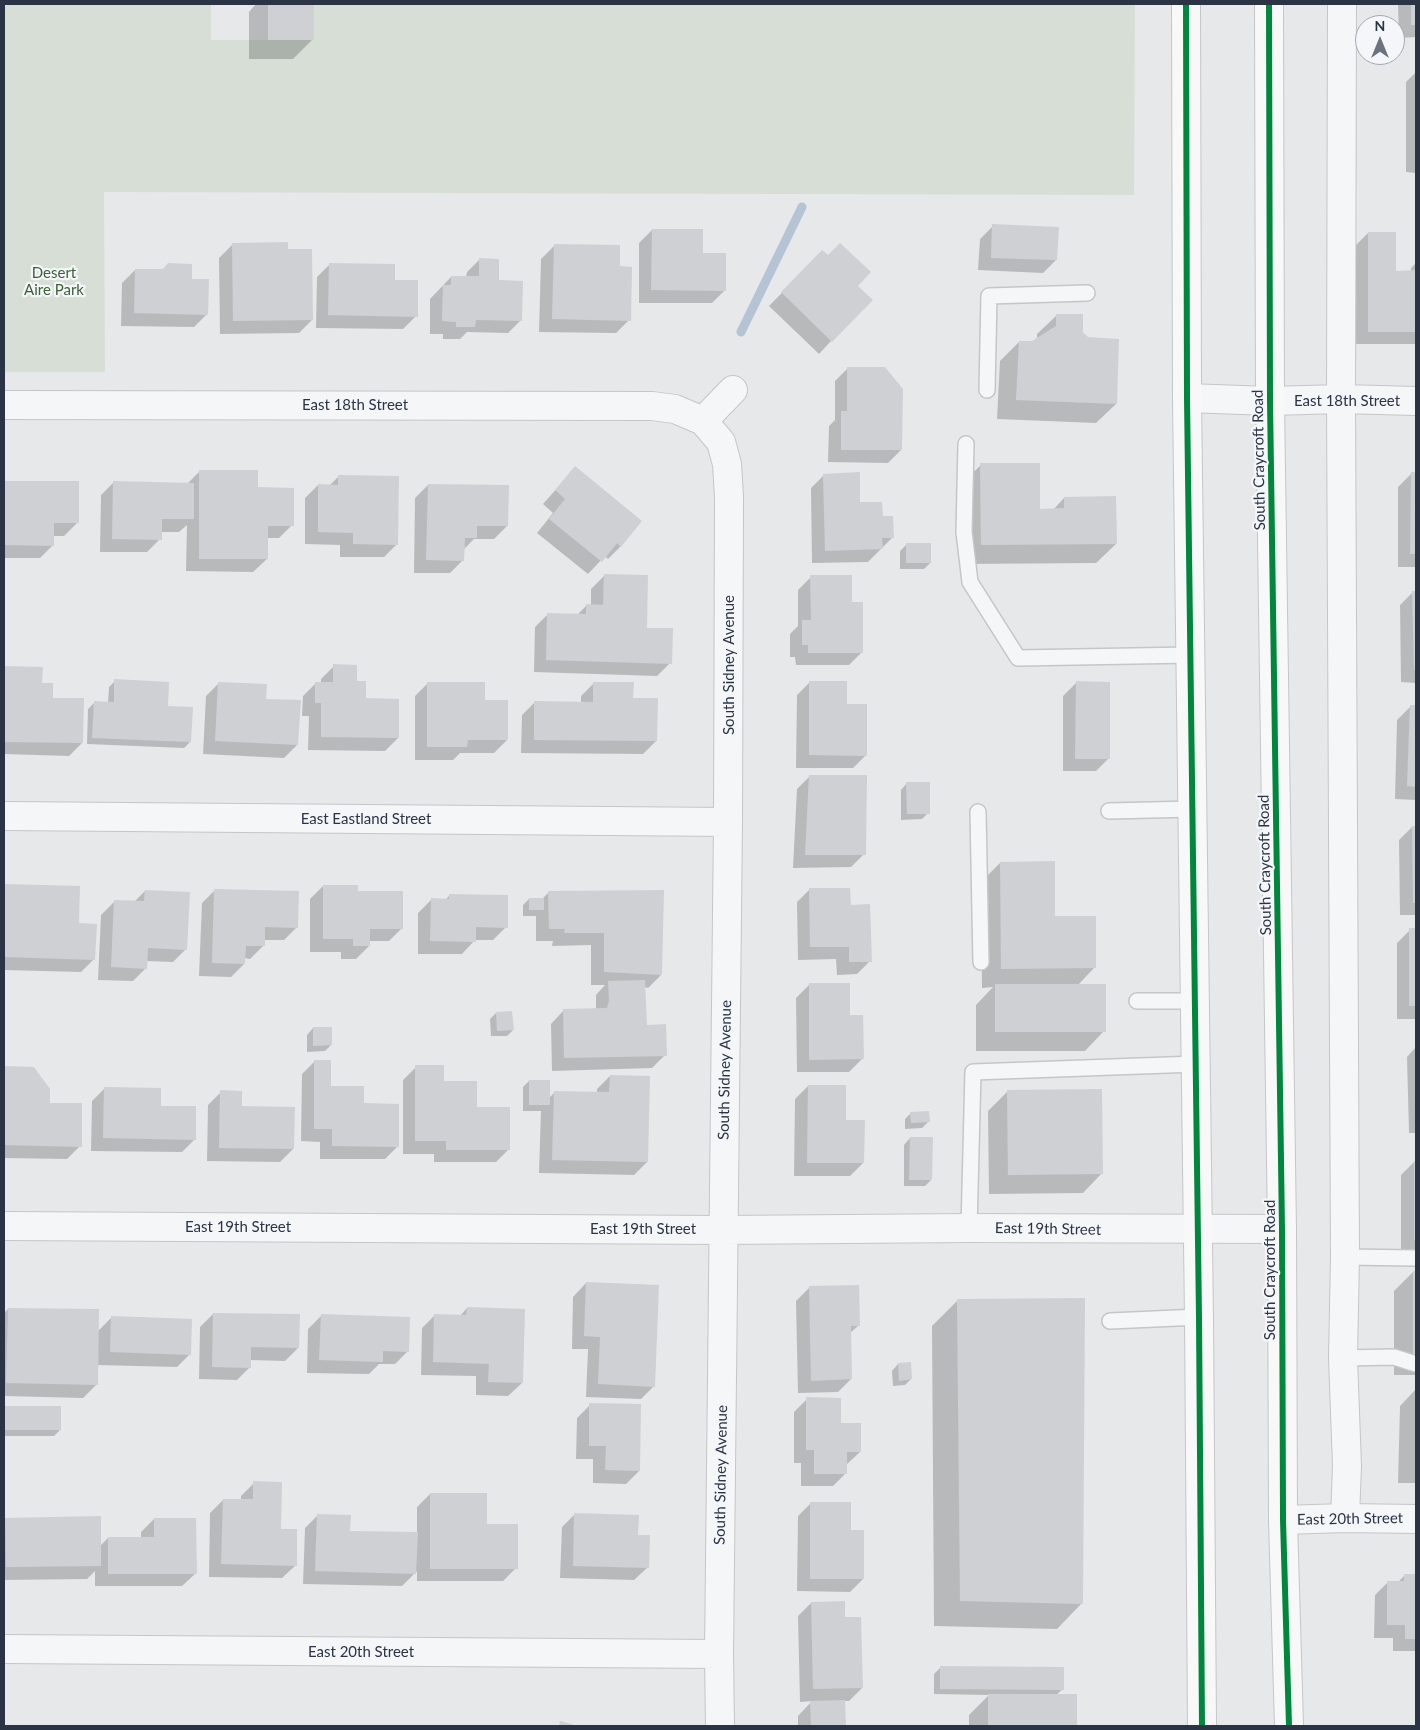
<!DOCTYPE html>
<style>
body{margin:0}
#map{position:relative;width:1420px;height:1730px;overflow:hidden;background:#e6e8ea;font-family:Lato,sans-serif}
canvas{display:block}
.frame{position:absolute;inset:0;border:5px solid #2b3445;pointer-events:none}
.north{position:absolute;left:1355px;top:15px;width:50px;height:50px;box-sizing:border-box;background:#f4f6f9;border:1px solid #a4a8b1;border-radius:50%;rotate:0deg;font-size:14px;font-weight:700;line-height:20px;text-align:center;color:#2b3445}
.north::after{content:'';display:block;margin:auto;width:18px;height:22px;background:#6c737f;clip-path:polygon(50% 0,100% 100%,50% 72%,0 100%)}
</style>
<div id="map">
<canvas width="1420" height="1730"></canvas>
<div class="frame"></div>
<div class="north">N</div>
</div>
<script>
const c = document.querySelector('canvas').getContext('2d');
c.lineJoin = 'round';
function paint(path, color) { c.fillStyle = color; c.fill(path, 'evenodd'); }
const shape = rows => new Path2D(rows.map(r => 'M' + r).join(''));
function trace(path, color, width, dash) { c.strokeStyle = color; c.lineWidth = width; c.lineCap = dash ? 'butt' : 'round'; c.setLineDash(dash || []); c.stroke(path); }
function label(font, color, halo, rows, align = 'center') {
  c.font = font + ' Lato,sans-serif'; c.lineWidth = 4.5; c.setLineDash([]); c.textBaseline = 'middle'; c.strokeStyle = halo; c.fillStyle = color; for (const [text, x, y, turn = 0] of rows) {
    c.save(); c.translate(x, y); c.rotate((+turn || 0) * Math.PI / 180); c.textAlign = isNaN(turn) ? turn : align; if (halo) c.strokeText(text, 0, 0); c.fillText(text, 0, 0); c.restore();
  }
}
paint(shape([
 [4,4,211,4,211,40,314,40,314,4,1135,4,1134,195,104,192,105,372,4,372]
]), '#d6ded6');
paint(shape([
 [256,4,313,4,313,39,293,59,249,59,249,12],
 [1398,4,1416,4,1416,37,1399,38],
 [1416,72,1416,173,1406,172,1406,82],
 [993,226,1056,260,1043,273,978,270,980,239],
 [652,230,702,254,725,290,712,303,639,303,639,243],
 [1368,233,1394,272,1411,272,1411,268,1416,263,1416,344,1356,344,1355,246],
 [232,245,286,250,312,320,299,333,220,334,219,258],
 [554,246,618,267,629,320,616,333,539,332,541,259],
 [822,252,856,286,831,341,819,354,769,306],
 [480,259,497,282,521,320,508,333,467,332,460,339,443,339,443,334,430,334,430,299,451,277,466,277,467,272],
 [330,264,394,281,416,316,403,329,316,328,317,277],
 [135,270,207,314,194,327,121,326,122,283],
 [1057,315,1081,333,1116,404,1096,423,997,419,1000,361,1019,342,1032,342,1037,339,1037,334],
 [848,368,901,450,888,463,828,462,829,426,835,420,835,381],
 [981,465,1039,510,1053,510,1064,498,1116,544,1096,563,962,564,961,484],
 [575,468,621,546,608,559,605,556,588,574,537,533,553,513,543,504],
 [200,471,257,488,292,525,279,538,267,538,267,559,253,572,186,571,187,525,179,532,161,532,160,539,147,552,100,552,101,495,114,482,187,484],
 [1411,474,1416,474,1416,567,1398,567,1398,487],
 [824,475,859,503,881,518,893,537,868,562,812,563,811,488],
 [339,476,397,544,384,557,340,557,340,545,305,544,305,498,318,485,329,486],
 [5,482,77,523,64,536,53,536,53,545,40,558,4,558],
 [428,485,507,526,494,539,474,539,463,550,463,560,450,573,414,573,415,498],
 [906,545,930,563,924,569,900,569,900,551],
 [604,576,670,663,657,676,534,672,535,627,548,614,577,615,587,605,591,605,591,589],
 [811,577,851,604,862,652,849,665,796,665,795,657,790,657,790,634,798,626,798,590],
 [1413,592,1416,592,1416,683,1401,682,1400,605],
 [334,666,355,682,365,699,398,738,385,751,308,750,309,716,302,716,303,696,316,683,321,683,321,679],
 [4,667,41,668,41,684,82,743,69,756,4,754],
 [115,681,190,742,184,748,87,744,88,709,95,702,108,703,109,687],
 [810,682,846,705,866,755,853,768,796,768,797,695],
 [219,683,265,700,297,745,284,758,203,754,206,696],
 [428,683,483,701,507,740,494,753,460,753,453,760,415,760,415,696],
 [594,683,632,699,656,741,643,754,521,753,522,715,535,702,581,703,581,696],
 [1076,683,1109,758,1096,771,1063,771,1063,696],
 [1410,707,1416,707,1416,800,1395,799,1397,720],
 [810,776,864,854,851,867,793,868,797,789],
 [907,783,928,813,922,819,901,820,901,790],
 [1412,827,1416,827,1416,915,1400,915,1399,840],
 [1000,863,1054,917,1095,967,1077,986,1104,1031,1085,1051,976,1051,976,1005,993,987,982,988,981,882],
 [4,885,79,887,78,924,94,959,81,972,4,970],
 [323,886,357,892,402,928,389,941,369,941,369,946,356,959,341,959,341,952,310,952,310,899],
 [810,889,849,906,870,961,857,974,837,975,836,959,798,960,797,902],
 [215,890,297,927,284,940,264,940,263,946,250,959,244,958,244,964,231,977,199,976,202,903],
 [145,891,186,949,173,962,146,961,146,968,133,981,98,980,101,915,114,902,134,902],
 [549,892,661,975,648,988,644,987,645,1026,665,1055,652,1068,552,1071,551,1024,564,1010,596,1010,596,995,605,985,591,985,591,945,552,946,553,941,536,941,536,916,523,916,523,905,529,899,542,899],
 [450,895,506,927,493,940,475,940,462,954,418,954,418,913,431,900,445,900],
 [1416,929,1416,1019,1397,1019,1397,943,1410,930],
 [809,985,849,1017,862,1059,849,1072,797,1072,796,998],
 [496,1013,513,1030,507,1036,491,1036,490,1019],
 [313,1028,331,1045,325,1051,307,1052,307,1035],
 [1416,1047,1416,1133,1409,1133,1407,1057],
 [315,1061,330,1087,363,1105,398,1146,385,1159,320,1159,320,1142,301,1141,302,1074],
 [4,1067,33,1068,48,1104,80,1146,67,1159,4,1158],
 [416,1067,443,1082,476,1108,509,1149,496,1162,434,1162,434,1154,403,1154,403,1080],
 [610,1076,647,1162,634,1175,539,1173,541,1111,523,1111,523,1087,529,1081,549,1098,554,1093,597,1093,597,1089],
 [808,1086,844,1122,863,1163,850,1176,794,1176,795,1099],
 [105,1088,160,1107,195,1139,182,1152,91,1151,92,1101],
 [1008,1091,1102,1173,1083,1193,989,1194,988,1111],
 [221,1092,241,1107,293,1149,280,1162,207,1161,208,1105],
 [911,1113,928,1122,922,1128,905,1129,905,1119],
 [910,1138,931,1180,925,1186,904,1186,904,1145],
 [1414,1162,1416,1162,1416,1253,1401,1252,1401,1175],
 [1413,1272,1416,1272,1416,1375,1394,1375,1394,1291],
 [586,1283,654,1386,641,1399,586,1397,588,1349,572,1349,573,1297],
 [809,1288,858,1326,849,1334,851,1379,838,1392,798,1393,796,1301],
 [958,1300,1082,1603,1057,1629,934,1626,932,1326],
 [467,1308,522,1383,508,1396,476,1395,476,1376,421,1375,422,1328,435,1315,460,1316],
 [8,1309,98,1331,112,1317,190,1354,177,1367,97,1365,96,1385,83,1398,4,1396,4,1313],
 [213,1314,298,1348,285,1361,250,1360,250,1367,237,1380,199,1379,200,1327],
 [321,1316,408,1351,395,1364,379,1364,369,1374,307,1373,308,1329],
 [898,1364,911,1379,905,1385,893,1386,892,1371],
 [1416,1389,1416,1483,1398,1483,1400,1406],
 [807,1399,840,1425,860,1452,846,1465,846,1473,833,1486,801,1486,801,1463,794,1463,794,1412],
 [590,1405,639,1471,626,1484,593,1483,593,1459,576,1459,577,1418],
 [60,1407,60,1430,54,1436,4,1436,4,1408],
 [254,1483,280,1530,296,1565,282,1578,209,1577,210,1513,223,1500,241,1500,241,1496],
 [430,1494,486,1525,516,1568,503,1581,417,1581,417,1571,402,1586,303,1584,305,1528,318,1515,349,1532,417,1534,417,1507],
 [811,1503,849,1531,863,1579,850,1592,797,1591,798,1516],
 [575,1514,637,1536,648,1567,634,1580,560,1578,562,1527],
 [5,1519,100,1546,108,1538,141,1538,141,1532,154,1519,196,1573,182,1586,95,1586,95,1571,87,1579,4,1580,4,1520],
 [1405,1575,1416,1575,1416,1651,1393,1651,1393,1638,1374,1638,1375,1595,1388,1582,1398,1582],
 [811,1603,844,1619,862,1688,849,1701,844,1701,845,1726,798,1726,798,1716,812,1701,800,1702,798,1616],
 [941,1667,1063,1689,1056,1695,1075,1695,1076,1726,969,1726,969,1715,989,1695,934,1694,934,1674]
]), '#0003');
trace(shape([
 [741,332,802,207]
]), '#b4c4d5', 9);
paint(shape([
 [268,4,314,4,314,40,268,40],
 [1411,4,1416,4,1416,25,1411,25],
 [992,224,1059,227,1057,260,991,258],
 [652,229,703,229,703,253,726,253,726,291,651,290],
 [1368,232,1396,232,1396,271,1416,270,1416,332,1368,332],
 [288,242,288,249,312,249,313,320,233,321,232,243],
 [840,243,871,272,858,286,873,300,832,342,781,292,822,250,828,255],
 [554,244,620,245,620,266,632,267,631,321,552,319],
 [479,258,499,259,499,280,523,281,522,321,476,320,475,327,456,327,456,322,442,321,443,285,451,285,451,276,479,276],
 [168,263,192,264,192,279,209,279,208,315,134,313,135,269,163,269],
 [329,263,395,264,395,280,418,280,418,317,328,315],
 [1056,314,1083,314,1083,332,1088,337,1119,339,1117,404,1016,400,1019,341,1032,341,1056,326],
 [847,367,885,367,903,389,902,450,841,450,841,411,847,411],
 [980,463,1040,463,1040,509,1064,508,1064,497,1116,496,1117,544,981,545],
 [575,466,642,521,621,547,617,543,602,562,549,519,565,499,555,490],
 [199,470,258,470,258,487,294,488,294,526,268,526,268,559,199,559],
 [860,472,860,502,882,502,883,516,893,516,894,538,882,538,883,549,825,551,823,474],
 [1411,472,1416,472,1416,554,1410,554],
 [338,475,399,476,398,545,353,544,353,533,318,532,318,484,338,485],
 [4,481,79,481,79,523,54,523,54,546,4,545],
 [113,481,194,483,194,519,162,519,162,540,112,539],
 [428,484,509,485,508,526,477,526,477,538,465,538,464,561,426,560],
 [906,543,931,543,931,563,906,563],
 [604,574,648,575,647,628,673,628,672,664,546,660,547,613,586,614,586,604,603,605],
 [810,575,852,575,852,602,863,602,863,653,808,653,808,645,802,645,802,620,811,620],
 [1412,591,1416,591,1416,670,1414,670],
 [333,664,357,665,357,681,366,681,366,698,399,699,399,738,321,737,321,703,315,703,315,682,333,682],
 [4,666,43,667,42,683,53,683,53,698,84,698,83,743,4,742],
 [114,679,169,682,168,706,193,707,191,742,92,738,94,701,114,702],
 [809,681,847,681,847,704,867,704,867,756,809,755],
 [1076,681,1110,682,1110,759,1075,759],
 [218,682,267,684,266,699,301,700,298,745,215,741],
 [427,682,485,682,485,700,508,700,508,740,468,740,467,747,427,747],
 [593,682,634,682,633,698,658,698,657,741,534,740,534,701,593,702],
 [1410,705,1416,705,1416,787,1407,786],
 [809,775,867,775,866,855,805,855],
 [906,782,930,782,930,814,907,814],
 [1412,826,1416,826,1416,903,1413,903],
 [1055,861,1055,916,1096,916,1096,968,1001,969,1000,862],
 [4,884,80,886,79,923,97,924,95,960,4,957],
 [323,885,358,885,358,891,403,891,403,929,370,929,370,946,353,946,353,939,323,939],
 [809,888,850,888,851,905,870,904,872,962,849,962,849,947,810,947],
 [214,889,299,891,298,928,265,927,265,946,246,946,245,964,212,963],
 [145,890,190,892,187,950,148,948,147,969,111,967,114,900,144,901],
 [664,890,662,975,604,972,604,933,564,933,565,929,549,929,548,891],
 [449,894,508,895,508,928,476,927,476,942,430,941,431,898,449,899],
 [529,898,544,898,544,910,529,910],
 [1409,928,1416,928,1416,1006,1409,1006],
 [645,980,647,1025,666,1024,667,1056,564,1058,563,1009,607,1008,609,1001,608,981],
 [809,983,850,983,850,1015,863,1015,864,1059,809,1060],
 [995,984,1106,984,1106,1032,995,1032],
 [512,1011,514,1030,497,1031,496,1012],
 [313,1027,332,1027,332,1045,313,1046],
 [314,1060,331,1060,331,1086,364,1086,364,1103,399,1104,399,1147,332,1146,332,1129,314,1129],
 [415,1065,444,1065,444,1081,477,1081,477,1107,510,1107,510,1150,446,1150,446,1141,415,1141],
 [4,1066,34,1067,50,1089,50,1103,82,1103,82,1147,4,1145],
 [610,1075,650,1076,648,1162,552,1160,554,1091,609,1092],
 [529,1080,550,1080,550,1105,529,1105],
 [808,1085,846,1085,846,1120,865,1120,864,1163,807,1163],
 [104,1087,161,1088,161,1106,196,1106,196,1140,103,1138],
 [1102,1089,1103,1174,1008,1175,1007,1090],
 [220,1090,242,1091,242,1106,295,1107,294,1149,219,1148],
 [929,1111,930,1122,911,1123,910,1112],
 [910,1137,933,1137,932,1180,909,1180],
 [1414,1161,1416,1161,1416,1240,1414,1240],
 [1413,1271,1416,1271,1416,1356,1413,1356],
 [586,1282,659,1285,655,1387,598,1384,600,1337,584,1336],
 [859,1285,860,1326,851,1326,852,1379,811,1381,809,1286],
 [1085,1298,1083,1604,960,1601,957,1299],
 [467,1307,525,1309,523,1383,488,1382,489,1364,433,1362,434,1314,466,1315],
 [8,1308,99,1309,98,1385,6,1383],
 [213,1313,300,1314,299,1348,251,1347,251,1368,212,1367],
 [321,1314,410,1317,409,1352,383,1351,383,1362,319,1360],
 [111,1316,192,1319,191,1355,110,1352],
 [911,1362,912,1379,899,1381,898,1363],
 [806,1397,841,1398,841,1423,861,1423,861,1452,847,1452,847,1474,814,1474,814,1450,806,1450],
 [589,1403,641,1404,640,1471,605,1470,606,1446,589,1446],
 [4,1406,61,1406,61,1430,4,1430],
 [253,1481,282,1482,281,1529,297,1529,297,1566,221,1564,223,1499,253,1499],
 [430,1493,487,1493,487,1524,518,1524,518,1569,430,1569],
 [810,1502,851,1502,851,1530,864,1530,864,1579,810,1579],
 [574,1513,639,1515,638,1535,650,1535,649,1568,573,1566],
 [317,1514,351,1515,350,1531,418,1532,416,1574,315,1571],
 [101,1516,101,1566,6,1567,5,1518],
 [154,1518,196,1518,197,1574,108,1574,108,1537,154,1537],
 [1404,1574,1416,1574,1416,1639,1405,1639,1405,1625,1387,1625,1387,1581,1404,1581],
 [845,1601,845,1617,861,1617,863,1688,813,1689,811,1602],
 [940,1666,1064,1667,1064,1690,940,1689],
 [988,1694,1077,1694,1077,1726,988,1726],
 [845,1700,846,1726,811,1726,810,1701],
 [560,1721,578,1726,559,1726]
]), '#ced0d3');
const service = shape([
 [987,390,989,296,1087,293],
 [966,444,964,532,970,582,1018,658,1191,655],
 [1109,811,1193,809],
 [978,812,981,962],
 [1137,1001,1196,1001],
 [969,1228,973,1072,1196,1064],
 [1345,1257,1416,1258],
 [1110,1321,1199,1317],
 [1343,1358,1394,1357,1416,1364]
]);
const minor = shape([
 [1342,4,1341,399,1345,1257,1343,1358,1347,1466,1345,1518],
 [1187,398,1270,401,1341,399,1416,401],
 [4,405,652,406,675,409,703,421,721,442,727,464,729,497,728,822,719,1654,720,1726],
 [703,421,733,390],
 [4,816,728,822],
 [4,1226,723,1230,969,1228,1282,1229],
 [1283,1520,1345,1518,1416,1519],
 [4,1649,719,1654]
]);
const secondary = shape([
 [1186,4,1187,398,1199,1317,1202,1726],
 [1269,4,1270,401,1282,1229,1283,1520,1289,1726]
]);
trace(service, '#c4c6c8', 18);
trace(minor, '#c4c6c8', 30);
trace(secondary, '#c4c6c8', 30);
trace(service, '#f5f6f7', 15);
trace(minor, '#f5f6f7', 28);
trace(secondary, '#f8f8f8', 28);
trace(shape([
 [1186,4,1187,398,1199,1317,1202,1726],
 [1269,4,1270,401,1282,1229,1283,1520,1289,1726]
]), '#00873e', 6);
label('15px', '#3f6138', '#f4f6f9', [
 ["Desert",54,273],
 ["Aire Park",54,290]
]);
label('15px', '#2b3445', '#f4f6f9', [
 ["East 18th Street",1347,401],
 ["East 18th Street",355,405],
 ["South Craycroft Road",1259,460,-91],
 ["South Sidney Avenue",729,665,-90],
 ["East Eastland Street",366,819],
 ["South Craycroft Road",1265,865,-91],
 ["South Sidney Avenue",725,1070,-89],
 ["East 19th Street",238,1227],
 ["East 19th Street",643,1229],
 ["East 19th Street",1048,1229,1],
 ["South Craycroft Road",1270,1270,-90],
 ["South Sidney Avenue",721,1475,-89],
 ["East 20th Street",1350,1519,-1],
 ["East 20th Street",361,1652]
]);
</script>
